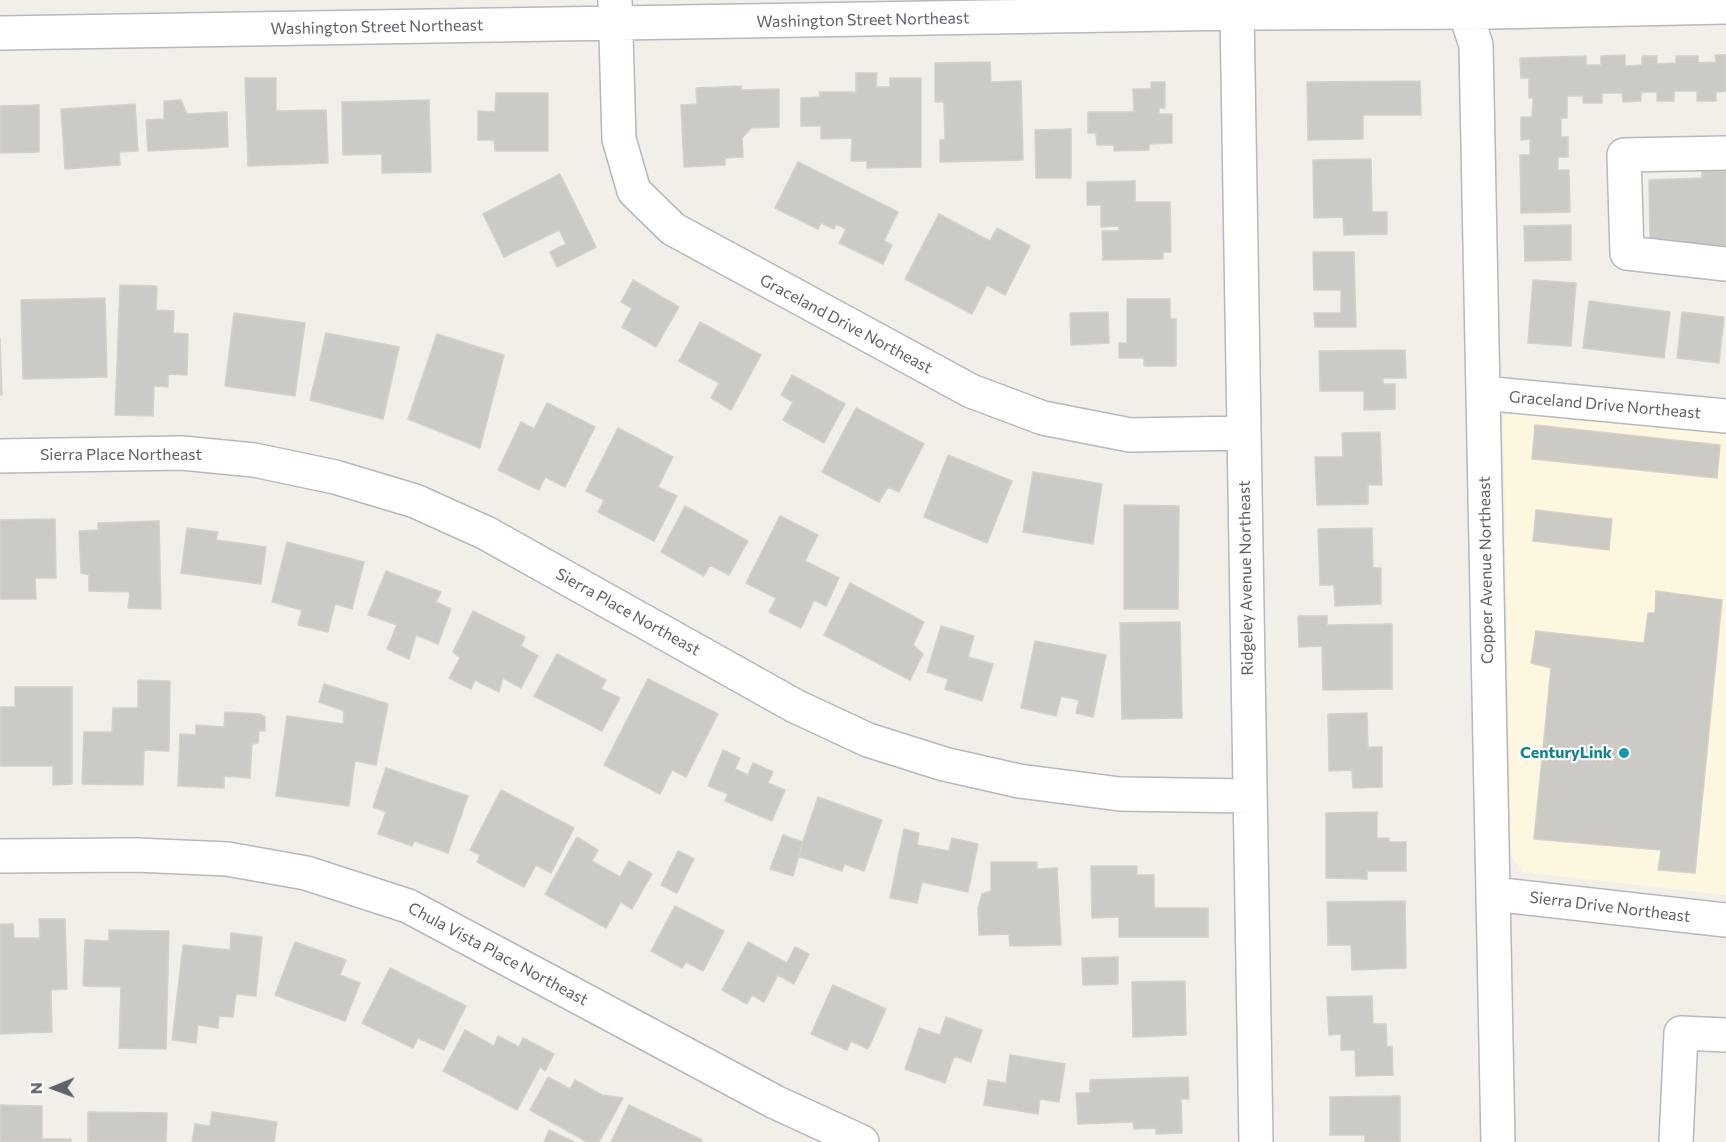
<!DOCTYPE html>
<style>
body{margin:0}
#map{position:relative;width:1726px;height:1142px;overflow:hidden;background:#f1efe8;font-family:Commissioner,sans-serif}
canvas{display:block}
.north{position:absolute;left:24px;top:1058px;width:60px;height:60px;-webkit-text-stroke:4px #fff;paint-order:stroke;rotate:269deg;font-size:16px;font-weight:700;line-height:24px;text-align:center;color:#5f6368}
.north::after{content:'';display:block;margin:auto;width:21px;height:27px;background:#5f6368;clip-path:polygon(50% 0,100% 100%,50% 72%,0 100%)}
</style>
<div id="map">
<canvas width="1726" height="1142"></canvas>
<div class="north">N</div>
</div>
<script>
const c = document.querySelector('canvas').getContext('2d');
c.lineJoin = 'round';
function paint(path, color) { c.fillStyle = color; c.fill(path, 'evenodd'); }
const shape = rows => new Path2D(rows.map(r => 'M' + r).join(''));
function trace(path, color, width, dash) { c.strokeStyle = color; c.lineWidth = width; c.lineCap = dash ? 'butt' : 'round'; c.setLineDash(dash || []); c.stroke(path); }
function label(font, color, halo, rows, align = 'center') {
  c.font = font + ' Commissioner,sans-serif'; c.lineWidth = 4.5; c.setLineDash([]); c.textBaseline = 'middle'; c.strokeStyle = halo; c.fillStyle = color; for (const [text, x, y, turn = 0] of rows) {
    c.save(); c.translate(x, y); c.rotate((+turn || 0) * Math.PI / 180); c.textAlign = isNaN(turn) ? turn : align; if (halo) c.strokeText(text, 0, 0); c.fillText(text, 0, 0); c.restore();
  }
}
paint(shape([
 [1521,405,1726,426,1726,895,1523,872,1511,856,1503,417]
]), '#fef7e0');
const building = shape([
 [1625,55,1625,66,1642,65,1642,56,1657,56,1657,64,1676,63,1676,56,1698,56,1698,63,1716,62,1715,55,1726,55,1726,91,1716,92,1716,101,1697,101,1697,91,1674,91,1674,101,1657,101,1657,92,1641,92,1641,101,1623,102,1622,93,1602,93,1602,103,1583,103,1583,96,1567,96,1567,118,1561,118,1561,137,1568,137,1568,157,1558,157,1558,170,1569,170,1570,212,1521,213,1520,155,1530,155,1530,139,1521,140,1521,117,1532,117,1533,98,1529,98,1529,78,1521,78,1520,58,1586,56,1586,65,1601,65,1601,56,1625,55],
 [990,62,991,82,1021,81,1023,160,940,162,940,140,945,140,944,102,935,102,935,63,990,62],
 [856,73,877,73,876,87,890,87,890,78,921,78,921,167,867,168,867,161,851,161,852,138,821,139,821,126,801,126,801,98,820,97,819,92,856,92,856,73],
 [245,78,276,78,276,111,326,110,328,163,248,166,245,78],
 [1420,81,1421,115,1363,115,1363,139,1308,140,1307,82,1420,81],
 [1151,82,1165,82,1165,108,1159,108,1159,114,1172,114,1172,143,1149,144,1149,150,1114,151,1114,145,1097,145,1096,133,1088,133,1088,112,1134,112,1133,89,1151,89,1151,82],
 [741,86,742,90,779,89,779,127,751,128,742,138,743,157,725,158,725,165,684,167,681,105,697,104,696,88,741,86],
 [496,93,548,93,548,151,495,151,494,140,478,140,478,111,495,112,496,93],
 [181,100,187,114,227,112,228,147,148,151,146,120,164,119,164,101,181,100],
 [429,100,431,172,382,173,382,154,343,155,342,102,429,100],
 [135,104,138,151,119,152,120,165,65,169,61,109,135,104],
 [39,105,39,152,0,153,0,106,39,105],
 [1071,129,1071,178,1036,178,1035,130,1071,129],
 [1371,159,1372,212,1387,212,1387,234,1344,235,1343,217,1314,218,1313,160,1371,159],
 [798,162,898,212,884,241,892,245,883,264,839,243,846,229,836,224,834,229,821,223,818,229,775,208,798,162],
 [1726,163,1726,249,1650,239,1649,180,1702,178,1702,164,1726,163],
 [560,174,596,247,557,267,550,252,566,244,559,230,504,257,483,214,560,174],
 [1135,181,1135,202,1170,202,1171,252,1163,252,1163,259,1103,260,1102,231,1119,231,1119,226,1101,227,1101,205,1087,205,1087,182,1135,181],
 [939,214,990,241,997,228,1030,246,1005,295,987,285,972,314,905,279,939,214],
 [1571,225,1571,260,1525,261,1524,226,1571,225],
 [1313,252,1354,252,1356,327,1315,327,1314,313,1341,313,1341,290,1314,290,1313,252],
 [633,280,679,307,656,347,622,327,632,308,621,302,633,280],
 [1533,280,1576,283,1571,346,1528,343,1533,280],
 [120,285,157,286,156,310,174,311,173,333,188,334,187,375,168,374,168,387,154,386,153,416,115,415,120,285],
 [105,298,107,377,23,379,21,300,105,298],
 [1127,299,1170,299,1170,319,1176,319,1176,366,1144,366,1144,358,1119,358,1119,343,1127,343,1127,299],
 [1589,301,1670,312,1664,358,1583,348,1589,301],
 [1108,312,1109,343,1071,345,1070,313,1108,312],
 [1682,312,1724,317,1719,363,1677,358,1682,312],
 [234,313,305,323,295,396,225,386,234,313],
 [700,322,761,355,731,410,711,398,719,383,679,361,700,322],
 [326,333,399,347,383,419,310,400,326,333],
 [437,334,504,355,480,448,408,419,437,334],
 [0,339,2,395,0,395,0,339],
 [1405,350,1406,378,1383,378,1383,384,1395,384,1395,409,1364,410,1364,391,1320,391,1319,351,1405,350],
 [792,375,845,404,824,443,783,420,793,402,781,395,792,375],
 [547,403,595,427,565,487,545,477,539,490,498,470,521,422,534,429,547,403],
 [856,408,924,444,899,492,888,487,879,502,822,472,856,408],
 [1535,425,1720,445,1717,478,1532,459,1535,425],
 [618,428,673,457,658,487,677,496,654,541,598,512,604,500,586,491,618,428],
 [1380,432,1382,485,1368,485,1368,504,1317,505,1315,457,1343,457,1342,433,1380,432],
 [948,455,1012,481,987,543,924,517,948,455],
 [1033,472,1102,484,1093,544,1023,532,1033,472],
 [1124,505,1179,506,1178,609,1124,609,1124,505],
 [685,506,748,541,729,575,710,565,704,576,661,552,685,506],
 [1536,510,1612,519,1609,550,1533,541,1536,510],
 [780,516,818,535,805,561,839,578,826,606,814,600,801,628,769,612,776,598,746,583,780,516],
 [55,519,56,578,35,578,36,599,0,599,0,520,55,519],
 [159,521,161,609,128,608,130,592,89,591,89,575,81,573,79,531,98,530,98,523,159,521],
 [187,528,218,532,216,540,266,547,261,584,181,573,187,528],
 [1372,528,1373,568,1381,568,1381,604,1335,606,1334,585,1320,585,1318,529,1372,528],
 [287,542,364,562,352,609,335,604,328,632,298,625,302,610,272,602,287,542],
 [386,571,441,592,436,602,451,609,438,644,416,635,409,659,387,649,397,625,368,615,386,571],
 [850,583,924,622,913,645,923,654,910,680,824,635,850,583],
 [1656,591,1722,600,1695,873,1658,870,1661,850,1534,839,1551,668,1531,663,1536,631,1644,643,1648,613,1655,613,1656,591],
 [473,611,525,637,521,646,538,656,521,688,503,678,499,692,475,680,471,689,449,678,460,658,453,652,473,611],
 [1298,616,1327,616,1327,625,1392,624,1392,689,1323,690,1322,646,1299,647,1298,616],
 [1180,622,1182,718,1122,719,1120,623,1180,622],
 [941,626,974,636,968,657,993,664,982,701,945,689,948,679,927,672,941,626],
 [1035,641,1106,655,1093,717,1076,713,1079,700,1061,696,1056,716,1021,708,1035,641],
 [557,654,606,680,601,689,620,698,602,731,534,696,557,654],
 [648,679,718,714,686,777,672,770,660,794,604,765,648,679],
 [138,680,170,681,169,751,144,750,143,785,82,784,84,732,112,732,113,708,138,708,138,680],
 [324,684,388,704,376,765,355,761,349,806,276,796,287,716,343,724,344,711,319,702,324,684],
 [15,687,72,687,72,784,53,785,53,766,0,766,0,707,15,707,15,687],
 [225,712,260,714,265,717,265,731,259,731,258,743,252,744,250,778,224,776,224,788,178,786,180,734,196,735,196,725,224,727,225,712],
 [1367,713,1368,747,1382,747,1382,787,1353,788,1352,770,1329,771,1328,714,1367,713],
 [723,750,740,758,735,769,748,775,753,763,773,772,768,783,785,790,772,821,725,801,728,794,708,786,723,750],
 [386,768,468,796,448,853,414,841,412,846,378,834,386,812,373,807,386,768],
 [501,790,574,828,551,873,536,865,524,887,477,862,480,855,470,850,501,790],
 [818,797,882,820,864,871,844,864,842,871,798,856,818,797],
 [1377,812,1377,838,1389,838,1389,842,1406,842,1406,871,1367,871,1367,879,1326,878,1326,813,1377,812],
 [904,829,919,833,917,845,949,851,952,838,978,844,968,892,922,882,917,903,890,898,904,829],
 [783,835,803,842,793,876,770,869,783,835],
 [577,837,598,850,592,861,620,877,629,861,652,874,632,909,621,902,606,928,545,894,577,837],
 [678,851,694,859,677,893,661,885,678,851],
 [991,862,1037,862,1037,869,1057,868,1061,945,1010,946,1009,934,979,935,978,908,982,894,991,891,991,862],
 [1091,866,1137,866,1137,875,1154,875,1154,908,1208,908,1208,937,1119,937,1119,917,1092,918,1091,866],
 [1405,901,1406,968,1352,970,1351,945,1328,945,1327,902,1405,901],
 [675,906,724,931,703,971,686,962,682,968,651,951,675,906],
 [39,919,65,919,67,989,51,990,52,1032,0,1034,0,924,13,924,14,938,40,938,39,919],
 [109,930,169,931,166,1049,119,1048,121,987,83,986,85,940,109,941,109,930],
 [231,933,262,937,256,996,236,994,233,1017,219,1016,218,1028,198,1025,196,1043,172,1040,183,945,230,950,231,933],
 [295,942,346,960,340,975,360,983,345,1021,275,995,295,942],
 [748,942,787,963,795,947,809,954,794,984,778,975,764,1002,752,995,747,1004,722,990,748,942],
 [1118,957,1118,984,1083,985,1082,958,1118,957],
 [390,968,466,1006,444,1050,418,1038,413,1048,362,1023,390,968],
 [1185,981,1186,1035,1133,1037,1132,982,1185,981],
 [833,985,886,1009,868,1049,851,1041,847,1050,811,1034,833,985],
 [1372,996,1373,1024,1386,1024,1387,1047,1392,1046,1393,1075,1356,1076,1355,1050,1341,1050,1341,1034,1329,1035,1327,997,1372,996],
 [946,1017,982,1030,971,1062,954,1056,945,1083,905,1069,919,1028,940,1035,946,1017],
 [465,1030,494,1046,498,1036,519,1047,523,1038,554,1054,545,1071,540,1067,517,1110,443,1071,465,1030],
 [1010,1055,1065,1064,1059,1102,1040,1099,1038,1114,984,1105,988,1080,1006,1083,1010,1055],
 [548,1077,570,1089,575,1080,602,1095,623,1098,599,1142,587,1142,530,1110,548,1077],
 [1188,1077,1189,1099,1181,1099,1182,1133,1156,1134,1156,1128,1134,1129,1133,1122,1078,1124,1076,1093,1090,1093,1090,1080,1188,1077],
 [1400,1096,1400,1142,1365,1142,1365,1135,1330,1135,1330,1097,1400,1096],
 [0,1105,42,1106,42,1139,71,1139,71,1142,0,1142,0,1105],
 [629,1105,702,1140,701,1142,611,1142,629,1105],
 [88,1112,167,1113,166,1142,88,1142,88,1112],
 [212,1112,277,1122,274,1142,192,1142,195,1124,210,1126,212,1112],
 [549,1130,574,1142,544,1142,549,1130]
]);
paint(building, '#cccac5');
trace(building, '#d6d1c6', 1.5);
const minor = shape([
 [615,0,619,139,634,191,673,229,971,391,1043,418,1130,435,1244,433],
 [1464,0,1465,12,1476,45,1498,1142],
 [1237,13,1256,1142],
 [0,33,1237,13,1493,12,1726,7],
 [1726,153,1624,155,1627,253,1726,264],
 [1483,393,1726,416],
 [0,456,182,453,254,460,335,477,415,501,486,533,795,706,868,740,944,764,1019,781,1120,794,1250,796],
 [0,856,136,855,227,859,306,873,408,906,775,1102,862,1142],
 [1493,894,1726,920],
 [1676,1142,1681,1033,1726,1035]
]);
trace(minor, '#b5b8bc', 36);
trace(minor, '#fff', 33);
for (const [x, y, r, color] of [
 [1624,753,6,"#0f9aa8"]
]) { const dot = new Path2D(); dot.arc(x, y, r, 0, 2 * Math.PI); c.fillStyle = color; c.fill(dot); trace(dot, '#fff', 2); }
label('16px', '#5f6368', '#fff', [
 ["Washington Street Northeast",863,20,-1],
 ["Washington Street Northeast",377,27,-1],
 ["Graceland Drive Northeast",846,324,28],
 ["Graceland Drive Northeast",1605,405,5],
 ["Sierra Place Northeast",121,455],
 ["Copper Avenue Northeast",1486,570,-91],
 ["Ridgeley Avenue Northeast",1246,578,-91],
 ["Sierra Place Northeast",628,612,29],
 ["Sierra Drive Northeast",1610,907,7],
 ["Chula Vista Place Northeast",498,954,28]
]);
label('bold 16px', '#0d838f', '#fff', [
 ["CenturyLink",1612,753]
], 'right');
</script>
